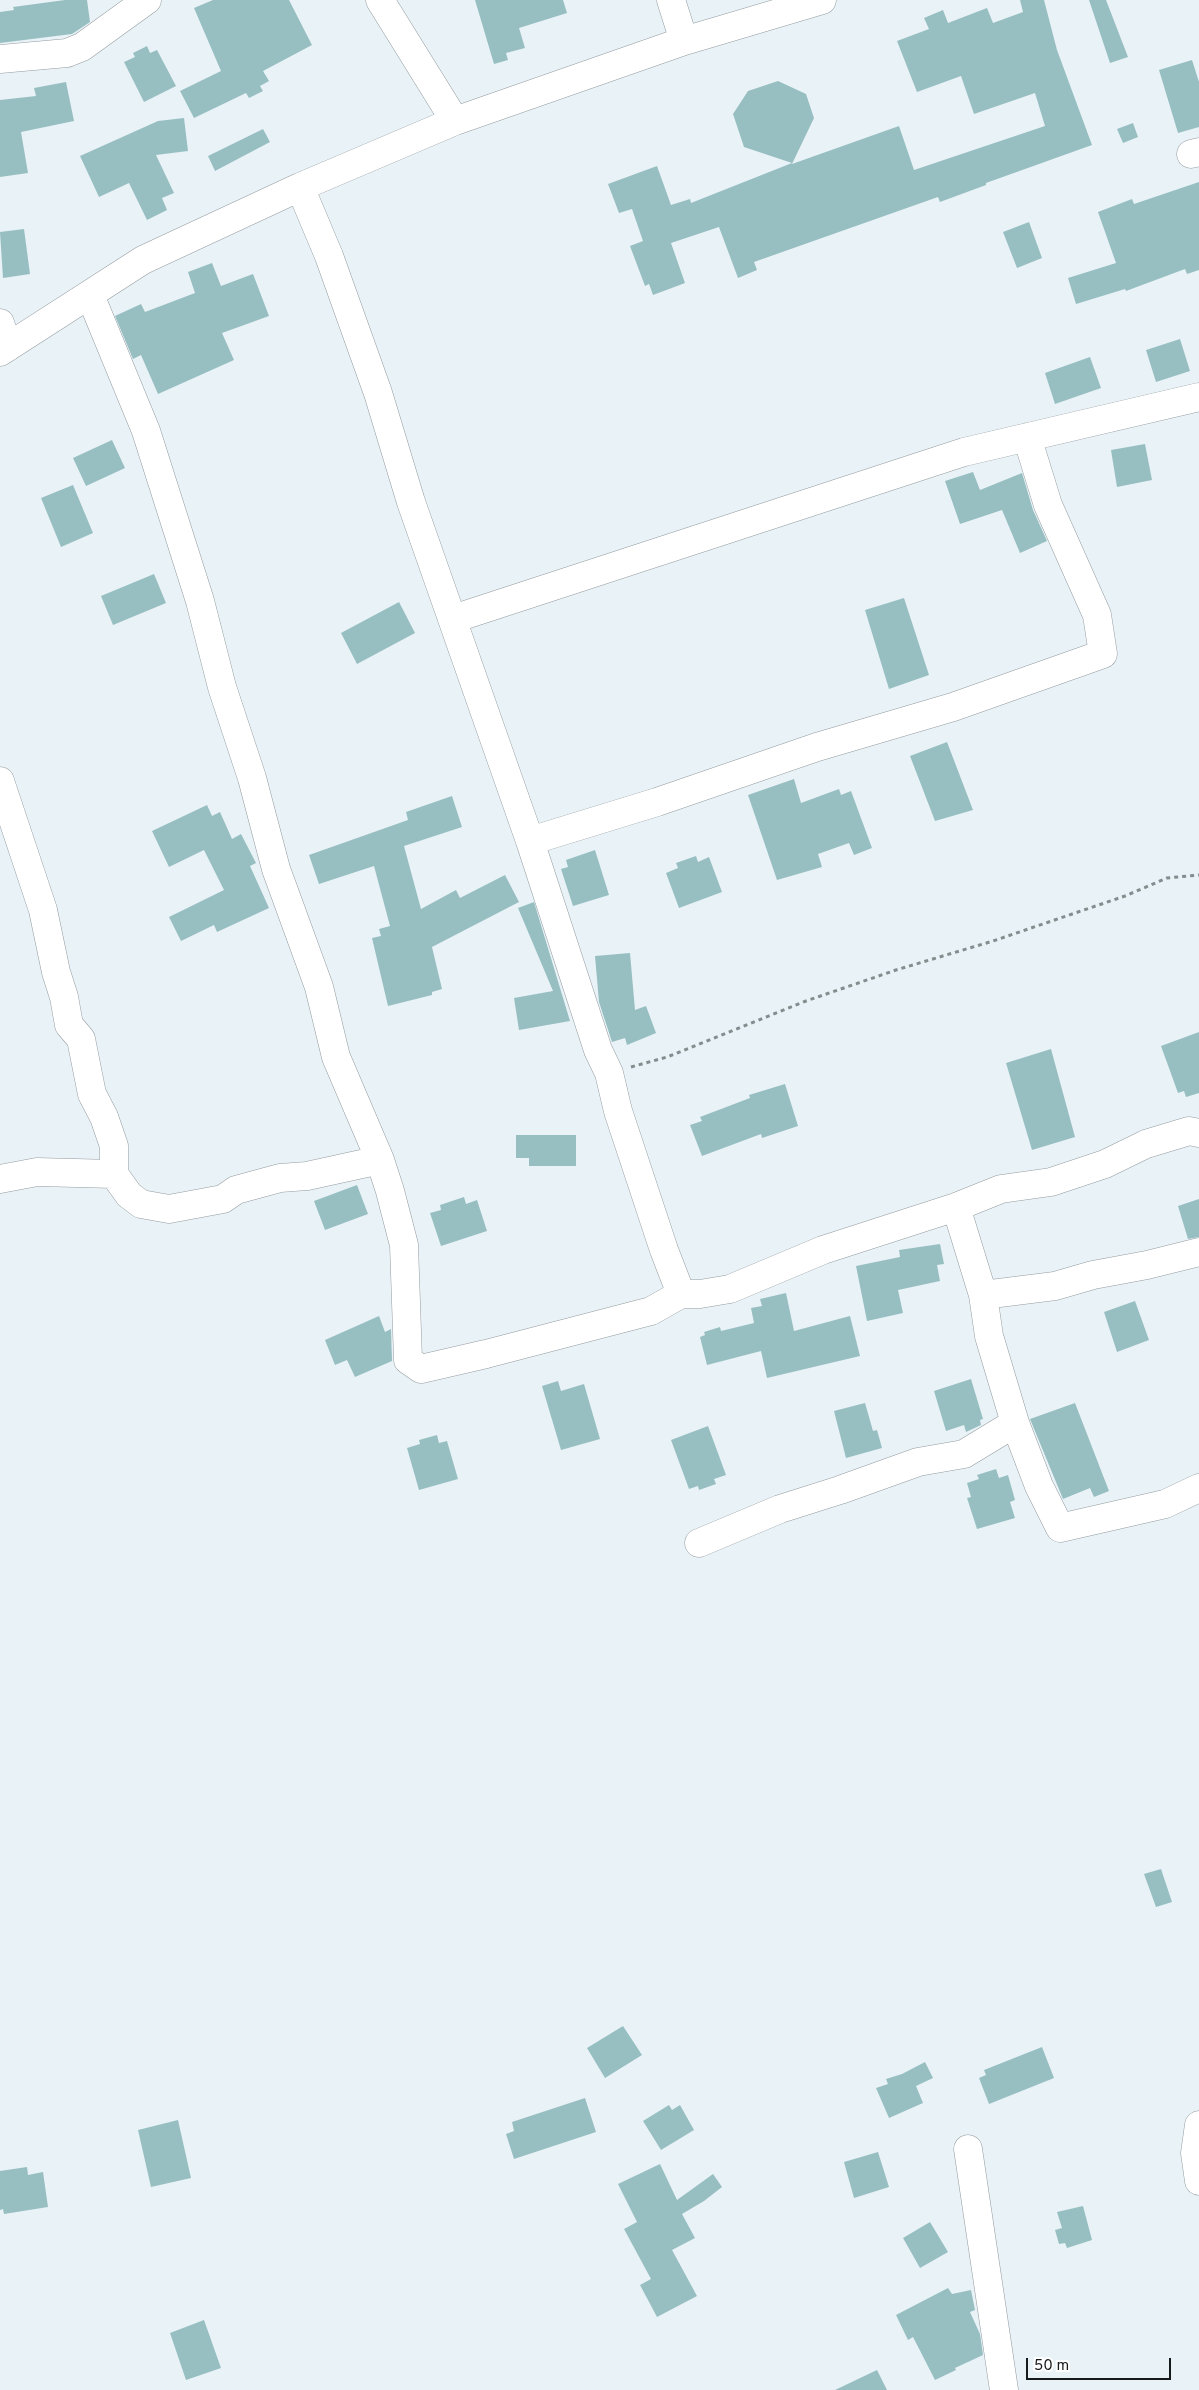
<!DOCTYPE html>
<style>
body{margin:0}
#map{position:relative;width:1199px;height:2390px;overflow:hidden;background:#e9f2f6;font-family:Overpass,sans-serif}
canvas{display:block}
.scale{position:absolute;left:1026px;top:2358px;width:145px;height:22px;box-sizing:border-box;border:2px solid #161a1b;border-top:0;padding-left:6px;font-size:15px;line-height:18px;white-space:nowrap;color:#161a1b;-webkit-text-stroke:4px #fff;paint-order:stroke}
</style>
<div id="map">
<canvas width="1199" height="2390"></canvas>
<div class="scale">50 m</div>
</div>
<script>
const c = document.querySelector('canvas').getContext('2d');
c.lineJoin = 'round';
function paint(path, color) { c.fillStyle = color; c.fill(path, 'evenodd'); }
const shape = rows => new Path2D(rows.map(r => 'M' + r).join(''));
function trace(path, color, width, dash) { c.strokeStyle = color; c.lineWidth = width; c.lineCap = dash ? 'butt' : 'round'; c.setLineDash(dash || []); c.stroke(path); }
paint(shape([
 [65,0,87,0,90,22,72,34,0,43,0,12,14,10,13,7],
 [213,0,289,0,312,45,263,71,269,81,260,86,263,91,249,98,246,93,194,118,180,91,221,71,194,8],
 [475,0,563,0,567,13,519,28,525,48,506,53,508,60,494,64],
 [1020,0,1044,0,1057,50,1092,145,986,183,986,185,940,202,938,197,754,262,757,270,738,278,719,227,671,243,685,283,653,295,649,284,645,286,630,246,643,241,632,209,619,213,608,184,657,166,671,205,690,199,691,203,792,163,744,147,733,114,748,91,778,81,806,94,814,118,792,164,899,126,914,170,1045,126,1035,93,974,114,961,76,917,92,897,41,929,29,924,18,943,10,948,23,987,8,993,23,1023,12],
 [1089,0,1106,0,1128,57,1110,63],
 [147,46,150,53,157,50,176,86,144,102,124,62,135,57,133,53],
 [1192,60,1199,82,1199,127,1178,133,1159,70],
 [66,82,74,121,21,132,28,173,0,177,0,100,36,96,34,88],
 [184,118,188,151,156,155,174,193,162,198,167,210,147,220,129,183,99,197,80,156,158,121],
 [1133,123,1138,137,1123,143,1117,129],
 [263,129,270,142,215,171,208,156],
 [1199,182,1199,270,1187,274,1185,269,1126,291,1125,289,1076,304,1068,278,1116,263,1098,212,1132,199,1134,204],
 [1029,222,1042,258,1017,268,1003,232],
 [24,229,30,274,3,278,0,232],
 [212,263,221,286,253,274,269,316,222,333,234,360,158,394,141,355,133,359,115,316,141,304,145,312,195,293,188,272],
 [1180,339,1190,371,1156,382,1146,350],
 [1090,357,1101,388,1055,404,1045,373],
 [112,440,125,468,86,486,73,458],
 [1145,444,1152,480,1117,487,1111,450],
 [973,472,980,490,1022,473,1033,510,1047,541,1020,553,1002,510,960,524,945,481],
 [73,485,93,533,61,547,41,498],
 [154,574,166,603,113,625,101,596],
 [904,598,929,675,889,689,865,610],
 [399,602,415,633,357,664,341,633],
 [947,742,973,810,935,821,910,756],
 [794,779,801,803,839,789,841,795,851,791,872,848,854,855,849,843,818,854,822,867,777,880,748,795],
 [452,796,462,827,404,846,421,909,456,890,460,898,505,875,519,902,432,947,442,989,432,992,432,995,388,1006,372,938,381,936,379,929,390,926,374,866,319,884,309,855,408,820,406,812],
 [207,805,212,816,220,812,232,839,241,834,256,863,250,866,269,908,217,932,214,925,181,941,169,917,224,890,204,850,169,867,152,831],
 [595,850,609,895,573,906,561,869,568,867,566,860],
 [696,856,698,862,709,857,722,892,679,908,666,873,678,868,676,863],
 [534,902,570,1021,519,1030,514,998,553,991,518,908],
 [630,953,635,1010,646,1006,656,1033,627,1045,625,1038,612,1042,599,1002,595,956],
 [1199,1032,1199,1093,1186,1097,1184,1091,1178,1093,1161,1046],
 [1051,1049,1075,1137,1032,1150,1006,1063],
 [785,1084,798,1126,762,1138,761,1134,702,1156,690,1125,702,1121,700,1117,750,1098,749,1095],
 [516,1135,576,1135,576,1166,529,1166,529,1158,516,1158],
 [357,1185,368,1214,325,1230,314,1201],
 [464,1197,466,1204,477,1200,487,1231,441,1246,430,1213,441,1210,440,1205],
 [1199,1199,1199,1237,1188,1239,1178,1206],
 [940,1244,944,1264,937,1265,940,1281,898,1290,903,1313,867,1321,856,1266,900,1257,899,1250],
 [786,1293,794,1331,850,1316,860,1356,767,1378,761,1351,707,1365,700,1337,705,1335,704,1332,720,1327,721,1331,754,1323,751,1308,762,1306,760,1299],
 [1135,1301,1149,1340,1117,1352,1104,1312],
 [379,1316,385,1332,391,1329,392,1361,355,1377,347,1360,335,1365,325,1340],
 [971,1379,983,1419,980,1420,981,1425,966,1432,964,1425,946,1431,934,1391],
 [558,1381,561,1391,584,1384,600,1439,561,1450,542,1386],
 [865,1403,873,1431,877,1430,882,1448,846,1458,834,1411],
 [1075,1403,1109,1491,1094,1497,1090,1488,1063,1499,1030,1419],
 [708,1426,726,1475,714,1479,716,1484,699,1490,698,1486,689,1489,671,1440],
 [437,1435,439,1443,447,1441,458,1479,419,1490,407,1448,420,1444,419,1440],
 [996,1469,999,1478,1008,1475,1015,1500,1010,1502,1015,1518,977,1529,967,1498,971,1497,967,1483,979,1479,977,1475],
 [1161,1869,1172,1902,1156,1907,1144,1874],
 [623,2026,642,2055,605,2078,587,2048],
 [1042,2047,1054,2078,989,2104,979,2078,986,2075,984,2070],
 [925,2062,933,2078,916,2086,923,2103,889,2118,876,2088,888,2084,886,2079,902,2074],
 [585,2098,596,2132,514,2159,506,2134,514,2131,512,2122],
 [669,2105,672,2110,680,2105,694,2130,661,2150,643,2121],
 [178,2120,191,2178,151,2187,138,2130],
 [878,2152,889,2187,854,2198,844,2162],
 [660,2164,677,2200,713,2174,722,2187,704,2201,682,2214,695,2238,672,2250,697,2296,657,2317,640,2285,651,2279,624,2229,637,2222,618,2184],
 [27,2167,28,2175,43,2172,48,2207,4,2214,3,2209,0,2210,0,2171],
 [1083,2206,1092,2240,1067,2248,1065,2243,1059,2244,1055,2230,1062,2228,1057,2212],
 [930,2222,948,2252,920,2268,903,2238],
 [948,2288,952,2294,971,2290,975,2310,970,2312,980,2334,983,2355,955,2368,956,2370,935,2380,913,2337,908,2340,896,2315],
 [204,2320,221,2368,186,2380,170,2333],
 [877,2370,887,2390,835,2390]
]), '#97bfc2');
const minor = shape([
 [380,0,455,121],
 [671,0,684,41],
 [0,59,67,53,82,47,147,0],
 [1191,154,1199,152],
 [300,187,329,256,378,393,411,502,530,841,598,1050,609,1073,618,1111,664,1250,681,1294],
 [90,295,146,431,200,601,222,687,252,778,276,869,319,987,336,1057,380,1160,390,1191,404,1245,408,1360,421,1369,486,1354,651,1311,681,1294,700,1294,730,1289,823,1250,956,1207,1001,1189,1051,1182,1105,1164,1146,1144,1189,1131,1199,1133],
 [0,323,8,347],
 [0,352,143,260,300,187,455,121,684,41,822,0],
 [453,619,964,452,1199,397],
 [0,781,43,910,56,972,64,997,69,1025,81,1039,92,1094,104,1117,114,1146,114,1174,129,1195,141,1204,169,1209,223,1199,236,1190,280,1178,307,1176,380,1160],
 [530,841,657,802,817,747,953,707,1103,654,1097,615,1048,505,1027,437],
 [0,1179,37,1172,114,1174],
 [956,1207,983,1295,989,1336,1015,1423,1039,1486,1060,1528,1165,1504,1199,1488],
 [983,1295,1055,1286,1093,1275,1147,1265,1199,1252],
 [699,1543,780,1509,840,1490,918,1462,964,1454,1015,1423],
 [1199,2125,1195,2153,1199,2181],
 [968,2149,1004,2390]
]);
trace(minor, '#949ca0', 29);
trace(shape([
 [631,1067,667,1057,806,1001,896,970,993,941,1125,896,1167,878,1199,875]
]), '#858c8e', 3, [4, 4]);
trace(minor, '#fff', 28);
</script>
